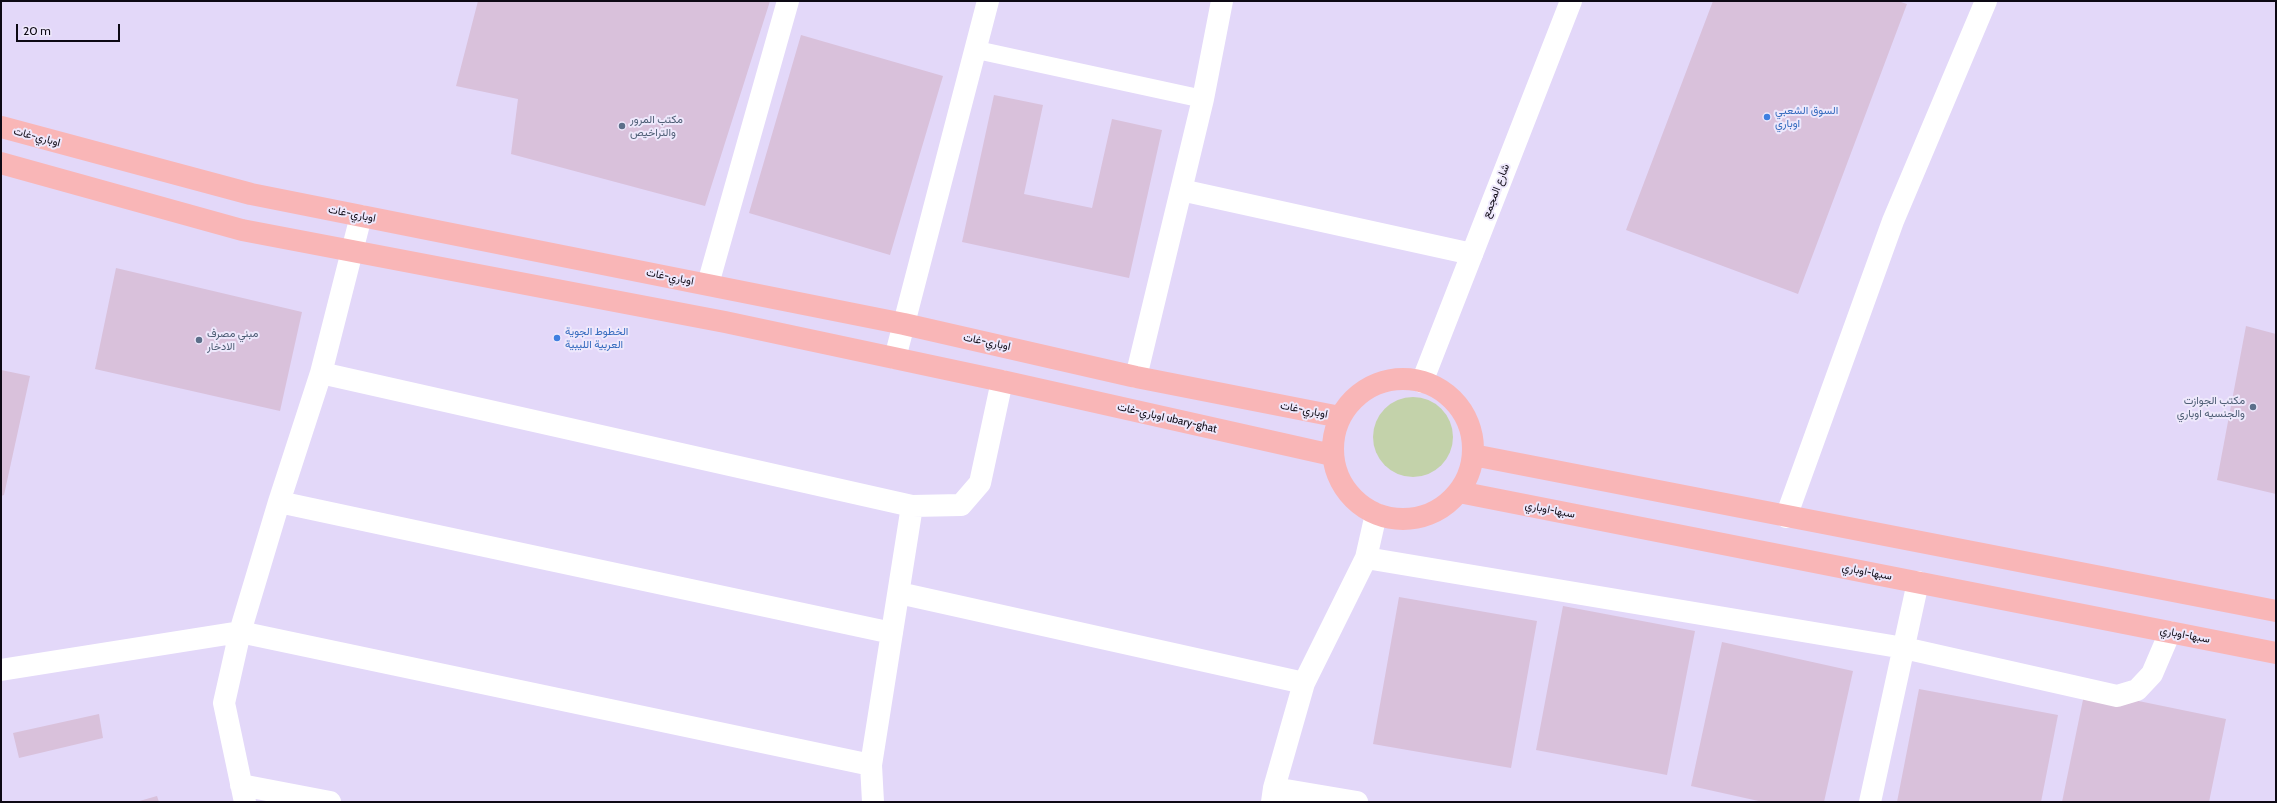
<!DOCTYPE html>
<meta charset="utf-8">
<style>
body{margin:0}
#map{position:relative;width:2277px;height:803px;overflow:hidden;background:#e3d8f9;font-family:Cabin,sans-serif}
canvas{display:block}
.frame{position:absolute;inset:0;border:2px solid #0d0914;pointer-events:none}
.scale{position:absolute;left:16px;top:24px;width:104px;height:18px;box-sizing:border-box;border:2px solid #0d0914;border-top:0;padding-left:5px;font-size:12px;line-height:14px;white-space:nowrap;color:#0d0914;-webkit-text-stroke:3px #eee8fc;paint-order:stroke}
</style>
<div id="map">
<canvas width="2277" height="803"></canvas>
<div class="frame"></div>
<div class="scale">20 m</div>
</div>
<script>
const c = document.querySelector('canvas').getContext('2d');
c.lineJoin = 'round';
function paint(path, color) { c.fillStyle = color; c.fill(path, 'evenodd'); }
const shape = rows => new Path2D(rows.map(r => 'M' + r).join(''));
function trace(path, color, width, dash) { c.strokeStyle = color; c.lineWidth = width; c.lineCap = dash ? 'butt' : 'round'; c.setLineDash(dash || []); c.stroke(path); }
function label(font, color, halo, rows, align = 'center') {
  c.font = font + ' Cabin,Vazirmatn,sans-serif'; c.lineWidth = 4; c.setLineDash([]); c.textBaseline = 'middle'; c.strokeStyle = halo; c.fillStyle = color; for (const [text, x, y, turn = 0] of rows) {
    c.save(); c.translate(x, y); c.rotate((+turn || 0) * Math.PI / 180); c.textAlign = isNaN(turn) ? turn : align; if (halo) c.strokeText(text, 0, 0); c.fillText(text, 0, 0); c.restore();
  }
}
paint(shape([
 '1373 437a40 40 0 1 1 80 0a40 40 0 1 1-80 0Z'
]), '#c3d2aa');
paint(shape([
 [478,1,770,1,705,206,511,154,518,99,456,86],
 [1713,1,1898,1,1907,4,1798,294,1626,230],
 [801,35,943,76,890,255,749,213],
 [994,95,1043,105,1024,194,1092,208,1112,119,1162,130,1129,278,962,242],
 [116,268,302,312,280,411,95,369],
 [2246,326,2276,334,2276,494,2217,480],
 [1,370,30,376,4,495,1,496],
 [1399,597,1537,621,1511,768,1373,744],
 [1563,606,1695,631,1667,775,1536,750],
 [1722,642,1853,671,1824,802,1763,802,1691,786],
 [1919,689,2058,715,2041,802,1897,802],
 [2085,690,2226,719,2209,802,2062,802],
 [99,714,103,738,19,758,13,733],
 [157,796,159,802,136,802]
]), '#d9c1db');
trace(shape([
 [977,50,1203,99]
]), '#fff', 18);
trace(shape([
 [1181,190,1472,254],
 [708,284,788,1],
 [895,358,988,1],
 [321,373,912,506,961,505,980,483,1002,381],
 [1136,377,1203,99,1222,1],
 [279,502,892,633],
 [1786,517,1893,221,1986,1],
 [1366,558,1904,648,2117,696,2137,690,2152,674,2170,632],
 [899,593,1304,683],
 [1,670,240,632,871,765],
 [241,785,330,802],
 [1274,788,1357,802],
 [245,802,224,703,240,632,279,502,321,373,361,216],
 [873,802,871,765,912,506],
 [1272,802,1274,788,1304,683,1366,558,1376,514],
 [1870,802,1918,582]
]), '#fff', 22);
trace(shape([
 [1422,382,1571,1]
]), '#fff', 22);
trace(shape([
 [1,127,251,194,904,324,1136,377,1340,417],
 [1,163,242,230,725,322,1002,381,1332,455],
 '1333 449a70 70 0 1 1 140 0a70 70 0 1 1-140 0Z',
 [1473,455,2276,611],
 [1459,492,2276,653]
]), '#f9b6b7', 22);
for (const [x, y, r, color] of [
 [1767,117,4,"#3f7fe0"],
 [622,126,4,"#5c6f8a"],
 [557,338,4,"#3f7fe0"],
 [199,340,4,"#5c6f8a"],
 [2253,407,4,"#5c6f8a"]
]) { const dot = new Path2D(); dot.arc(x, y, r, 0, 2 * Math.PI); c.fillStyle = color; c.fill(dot); trace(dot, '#eee8fc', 1.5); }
label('11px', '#366cbe', '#eee8fc', [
 ["السوق الشعبي",1775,111],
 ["اوباري",1775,124],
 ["الخطوط الجوية",565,332],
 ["العربية الليبية",565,345]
], 'left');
label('11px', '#4e5e75', '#eee8fc', [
 ["مكتب المرور",630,120],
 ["والتراخيص",630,133],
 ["مبني مصرف",207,334],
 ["الادخار",207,347],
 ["مكتب الجوازت",2245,401,"right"],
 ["والجنسيه اوباري",2245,414,"right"]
], 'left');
label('11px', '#0d0914', '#eee8fc', [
 ["اوباري-غات",37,137,15],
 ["شارع المجمع",1496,191,-69],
 ["اوباري-غات",352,214,11],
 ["اوباري-غات",670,277,11],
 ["اوباري-غات",987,342,12],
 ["اوباري-غات",1304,410,11],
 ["اوباري-غات ubary-ghat",1167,418,13],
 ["سبها-اوباري",1550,510,11],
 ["سبها-اوباري",1867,572,11],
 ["سبها-اوباري",2185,635,11]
]);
</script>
